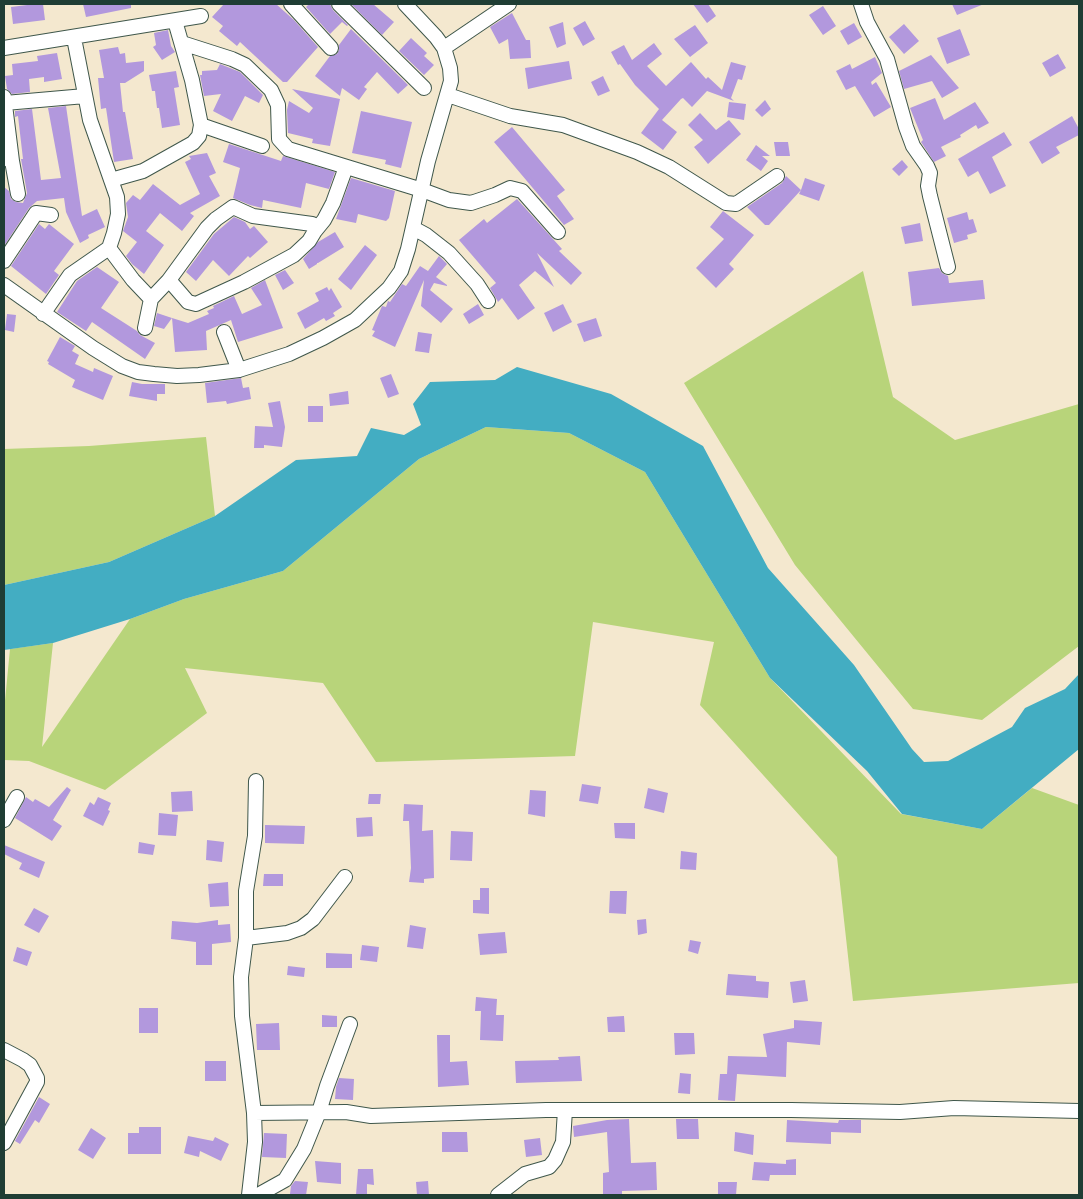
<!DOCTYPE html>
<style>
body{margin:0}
#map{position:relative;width:1083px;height:1199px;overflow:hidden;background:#f4e8cf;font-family:"Architects Daughter",sans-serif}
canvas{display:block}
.frame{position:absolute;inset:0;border:5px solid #1f3d34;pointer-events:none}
</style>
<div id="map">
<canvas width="1083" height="1199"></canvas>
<div class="frame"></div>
</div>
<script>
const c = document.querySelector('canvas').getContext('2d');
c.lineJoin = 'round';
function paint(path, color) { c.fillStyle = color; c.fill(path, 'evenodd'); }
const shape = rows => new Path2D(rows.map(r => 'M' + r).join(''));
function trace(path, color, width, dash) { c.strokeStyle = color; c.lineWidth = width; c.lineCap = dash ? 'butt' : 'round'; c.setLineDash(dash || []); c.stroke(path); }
paint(shape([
 [863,271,893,397,955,440,1079,404,1079,646,982,720,913,709,795,565,684,383],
 [486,427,569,433,645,472,770,678,901,814,982,829,1032,788,1079,805,1079,983,853,1001,837,857,700,705,714,642,593,622,575,756,376,762,323,683,185,668,207,713,105,790,29,761,4,760,4,711,10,649,53,643,42,747,130,619,184,599,283,571,419,459],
 [206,437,215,516,109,562,4,585,4,449,89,446]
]), '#b8d47a');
paint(shape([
 [517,367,611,394,703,446,768,568,854,665,912,749,924,762,948,761,1012,727,1025,708,1065,689,1079,674,1079,749,982,829,902,814,867,771,770,678,645,472,569,433,486,427,419,459,283,571,184,599,130,619,53,643,4,650,4,585,109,562,215,516,296,460,357,456,371,428,404,435,421,425,413,404,430,382,495,380]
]), '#43adc2');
paint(shape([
 [35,4,43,4,45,20,13,24,11,7],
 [83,4,131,4,131,8,86,17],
 [224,4,276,4,294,20,318,47,287,82,283,82,240,42,237,46,219,31,223,26,212,17],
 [309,4,330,4,333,10,348,25,347,26,342,22,330,34,306,7],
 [351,4,373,4,394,22,382,35],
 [693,4,708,4,716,16,707,23],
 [952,4,984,4,957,15],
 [823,6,836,26,823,35,809,15],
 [512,13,526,40,530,40,531,58,510,59,508,39,499,44,490,27],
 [585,21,595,39,583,46,573,28],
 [563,22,566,44,557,48,549,27],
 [854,23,862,37,848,45,840,31],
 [904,24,919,41,904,54,889,37],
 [695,25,708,43,690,57,674,39],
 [351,29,408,85,398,94,377,72,364,87,367,89,359,100,342,88,340,96,315,76,330,56,337,54,339,50,339,45],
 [960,29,970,55,947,64,937,38],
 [168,30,171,46,175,52,162,60,153,47,156,45,154,33],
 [411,38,427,53,424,56,434,65,424,75,399,51],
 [654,43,662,54,647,66,666,86,691,62,706,79,708,77,722,90,731,62,746,66,742,80,738,79,731,98,734,101,707,91,692,107,683,98,681,99,662,120,677,132,663,150,641,133,659,109,635,85,620,64,618,65,611,52,624,45,632,60],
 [118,47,120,54,125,53,126,63,144,61,144,71,125,83,120,83,123,112,125,112,133,159,114,162,106,108,101,109,98,78,104,78,99,50],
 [57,53,62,79,44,82,44,77,29,79,30,92,12,94,7,89,5,76,13,75,12,64,38,61,37,56],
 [1058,54,1066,68,1050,77,1042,63],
 [931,55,959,88,942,98,932,81,904,89,899,71],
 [875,57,882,73,871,82,872,85,876,82,891,107,874,117,855,86,846,90,836,71,850,64,852,69],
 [569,61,572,79,528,89,525,68],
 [220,64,240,72,263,95,259,103,245,96,232,121,213,111,221,94,204,96,200,75,202,75,202,71,217,70],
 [176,71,179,87,174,88,180,125,162,128,159,108,157,108,155,91,152,91,149,75],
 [603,76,610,91,598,96,591,82],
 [292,89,340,99,330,146,312,143,313,139,288,133,287,110,289,101,309,113,313,108],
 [935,98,944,120,975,102,989,123,978,129,976,125,960,135,961,137,941,147,946,156,934,162,921,142,923,140,910,108],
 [765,100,771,109,762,117,755,110],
 [729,102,746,104,744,120,727,117],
 [66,106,82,216,97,209,105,227,88,235,89,238,80,243,66,212,64,198,37,201,29,208,4,246,4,187,9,191,11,199,16,202,23,203,27,193,21,159,23,159,18,116,15,117,15,111,32,109,41,180,61,178,48,108],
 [361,111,412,122,401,168,385,164,386,160,352,153],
 [700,113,716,130,729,120,741,134,708,164,694,147,703,140,688,125],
 [1072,116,1079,129,1079,135,1056,147,1060,153,1042,164,1029,142],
 [512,127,565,190,557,196,574,219,564,225,494,142],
 [1004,132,1012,145,992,157,1006,186,990,194,978,171,968,177,958,159],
 [774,142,788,142,790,156,776,156],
 [229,144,281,161,283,156,335,172,329,189,306,183,301,208,263,200,262,208,250,205,233,198,240,168,223,162],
 [756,145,770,156,762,156,768,161,761,171,746,160],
 [207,153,216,173,209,176,220,196,190,213,194,216,182,231,160,213,146,231,164,245,144,274,132,264,126,256,137,242,123,231,128,217,126,203,133,195,140,200,153,184,180,205,200,194,185,162,191,159,189,156],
 [902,160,908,167,899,176,892,169],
 [786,176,801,190,805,178,825,185,819,201,799,194,801,190,769,225,765,225,747,207,782,183],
 [351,178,395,191,389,218,386,221,358,214,356,223,336,219],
 [517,199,562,249,559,251,582,273,571,285,537,253,554,287,535,271,519,285,535,308,518,320,502,298,498,302,497,300,490,288,496,283,459,240,484,219,487,223],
 [723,211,754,235,729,264,734,269,716,288,696,268,724,239,710,227],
 [967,212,969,220,973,219,977,232,967,235,968,239,954,243,947,218],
 [234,217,245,222,250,229,254,226,268,242,250,258,248,256,229,276,213,260,196,281,186,272,214,234],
 [920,223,923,241,905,244,901,227],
 [39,224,45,229,49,224,74,244,54,271,59,275,46,294,11,266],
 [335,232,344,247,318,263,317,263,317,264,309,269,303,259,318,242],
 [365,245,377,255,351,290,338,279],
 [439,256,447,264,436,277,447,285,447,286,434,283,430,290,453,309,441,323,421,306,424,280,395,347,372,336,375,331,372,330,382,306,386,307,388,301,390,302,402,284,406,286,420,266,428,271],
 [97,267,119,282,101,308,137,331,140,335,155,343,145,359,92,322,86,331,57,312,77,281],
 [939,268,942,273,948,276,949,283,983,280,985,299,912,306,908,272],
 [285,270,294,283,283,290,275,275],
 [265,280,283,328,238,342,231,320,206,331,207,350,175,352,172,318,188,323,209,314,207,311,214,308,213,306,234,296,242,314,262,305,251,288],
 [327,287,329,291,331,288,342,307,333,313,335,316,326,321,324,318,305,329,297,313,319,301,315,293],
 [478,304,484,315,469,324,463,314],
 [563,304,572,322,553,332,544,313],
 [157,313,172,318,164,329,154,326],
 [7,314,16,315,14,332,5,330],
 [596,318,602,336,584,342,577,324],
 [418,332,432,334,429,353,415,351],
 [60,337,75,346,72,351,79,355,75,364,93,372,94,368,113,376,103,400,72,387,75,380,48,364,49,362,47,361],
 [391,374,399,394,388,398,380,378],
 [241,378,243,388,249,387,251,399,227,404,226,401,207,403,205,383],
 [132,382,142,384,165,384,165,394,157,394,157,401,129,396],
 [348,391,349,404,330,406,329,394],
 [280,401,285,427,282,447,264,445,264,448,254,448,255,426,273,427,268,403],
 [308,406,323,406,323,422,308,422],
 [582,784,601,787,598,804,579,801],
 [67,787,71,790,53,820,62,826,52,841,15,818,26,797,33,802,35,799,49,807],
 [648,788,668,793,664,813,644,808],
 [530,790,546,791,545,817,528,814],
 [192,791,193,811,172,812,171,792],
 [369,794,381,794,380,804,368,804],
 [98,797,111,803,108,810,110,811,103,826,83,816,90,802,94,805],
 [404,804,423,805,422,831,433,830,434,878,424,879,424,883,409,882,411,868,409,821,403,821],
 [159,813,178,815,176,836,158,835],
 [372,817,373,836,357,837,356,818],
 [614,823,635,823,635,839,615,838],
 [265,825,305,826,304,844,265,843],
 [451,831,473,832,472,861,450,860],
 [207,840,224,842,222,862,206,860],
 [139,842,155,845,153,855,138,853],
 [4,845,45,862,39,878,19,869,22,863,4,854],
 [681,851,697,853,696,870,680,869],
 [264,874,283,874,283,886,263,886],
 [228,882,229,906,210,907,208,884],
 [480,888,489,888,489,914,473,913,473,900,480,900],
 [610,891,627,891,626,914,609,913],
 [34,908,49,916,39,933,24,925],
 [646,919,647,933,638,935,637,920],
 [218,920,218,925,230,924,231,942,212,944,212,965,196,965,196,942,171,939,172,921,197,923],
 [410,925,426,928,423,949,407,947],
 [505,932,507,953,480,955,478,934],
 [690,940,701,942,698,954,688,951],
 [362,945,379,947,377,962,360,960],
 [17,947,32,952,27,966,13,961],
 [326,953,352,954,352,968,326,968],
 [288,966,305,968,304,977,287,975],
 [728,974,756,976,756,981,769,982,768,998,726,995],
 [805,980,808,1001,793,1003,790,982],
 [476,997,497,999,496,1015,504,1015,503,1041,480,1040,481,1011,475,1011],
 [139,1008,158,1008,158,1033,139,1033],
 [322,1015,337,1016,337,1027,322,1027],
 [624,1016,625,1032,608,1032,607,1017],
 [794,1020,822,1022,820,1045,787,1042,786,1077,737,1074,735,1101,718,1100,720,1074,727,1074,728,1056,767,1057,763,1034,794,1028],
 [279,1023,280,1050,257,1050,256,1024],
 [674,1033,694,1033,695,1054,675,1055],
 [437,1035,450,1035,450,1062,467,1061,469,1085,438,1087],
 [580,1056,582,1081,516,1083,515,1061,559,1060,558,1057],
 [205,1061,226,1061,226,1081,205,1081],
 [680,1073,691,1074,690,1094,678,1093],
 [339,1078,354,1079,353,1100,335,1099,336,1087],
 [39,1097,50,1104,39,1123,35,1120,20,1144,15,1141],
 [629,1119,631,1163,656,1162,657,1190,622,1191,622,1194,603,1194,603,1173,609,1172,607,1132,574,1137,573,1126,607,1120],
 [676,1119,698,1119,699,1139,677,1139],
 [787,1120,838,1123,839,1120,861,1120,861,1133,831,1132,831,1144,786,1142],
 [139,1127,161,1127,161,1154,128,1154,128,1133,139,1133],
 [91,1128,106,1138,93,1159,78,1150],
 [442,1132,467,1132,468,1152,442,1152],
 [735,1132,754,1135,753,1155,734,1151],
 [264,1133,287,1134,286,1158,262,1157],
 [188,1136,213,1141,215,1137,229,1144,221,1161,200,1151,199,1157,184,1153],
 [540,1138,542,1155,526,1157,524,1140],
 [796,1159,796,1175,770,1175,769,1181,752,1180,754,1162,786,1164,786,1160],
 [315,1161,341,1163,341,1184,317,1182],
 [358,1169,373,1169,374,1185,367,1184,367,1195,356,1195],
 [295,1181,308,1182,306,1195,290,1194,291,1186],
 [428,1181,429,1195,417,1195,416,1182],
 [718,1182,737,1182,736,1195,718,1195]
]), '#b298dd');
const street = shape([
 [291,4,331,48],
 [339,4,424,88],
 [861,4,867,22,887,59,906,127,913,146,927,166,930,173,928,186,930,196,948,267],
 [74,38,90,120,117,197,118,214,114,233,109,248],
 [182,43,232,59,245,65,271,90,278,105,279,139,288,149,422,190,449,200,471,203,495,195,510,188,522,191,558,232],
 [4,48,201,16],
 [444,48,509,4],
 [448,95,510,116,563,125,637,152,669,167,726,203,736,204,777,176],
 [4,97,12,161,4,158],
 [5,103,85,96],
 [201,125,262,146],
 [12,161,18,194],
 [111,180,143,171,193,143,199,136,201,125,192,80,175,21],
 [233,207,253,216,312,224,315,231,309,241,294,255,244,282,196,304,188,302,169,280,207,228,216,219,233,207],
 [413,228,426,235,449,253,477,284,488,301],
 [315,231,324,220,333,203,346,167],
 [4,261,36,213,51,215],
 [4,285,93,348,122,366,138,372,154,374,177,376,199,375,239,370,289,354,323,338,355,320,389,288,401,271,408,249,428,161,451,81,450,68,444,48,436,37,405,4],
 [151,299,169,280],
 [43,314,70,275,109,248,133,280,151,299,145,328],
 [224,332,239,370],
 [4,820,17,797],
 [246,938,287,933,301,928,313,919,345,877],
 [4,1050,23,1060,30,1065,37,1078,37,1082,4,1143],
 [254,1113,346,1112,371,1116,546,1110,791,1110,900,1112,954,1108,1079,1111],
 [249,1195,255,1142,254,1113,242,1016,241,977,246,938,246,891,255,836,256,781],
 [258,1195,285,1180,304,1149,319,1112,327,1086,350,1024],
 [498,1195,525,1174,549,1167,555,1160,563,1142,565,1110]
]);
trace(street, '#3f574b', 16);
trace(street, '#fff', 14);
</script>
